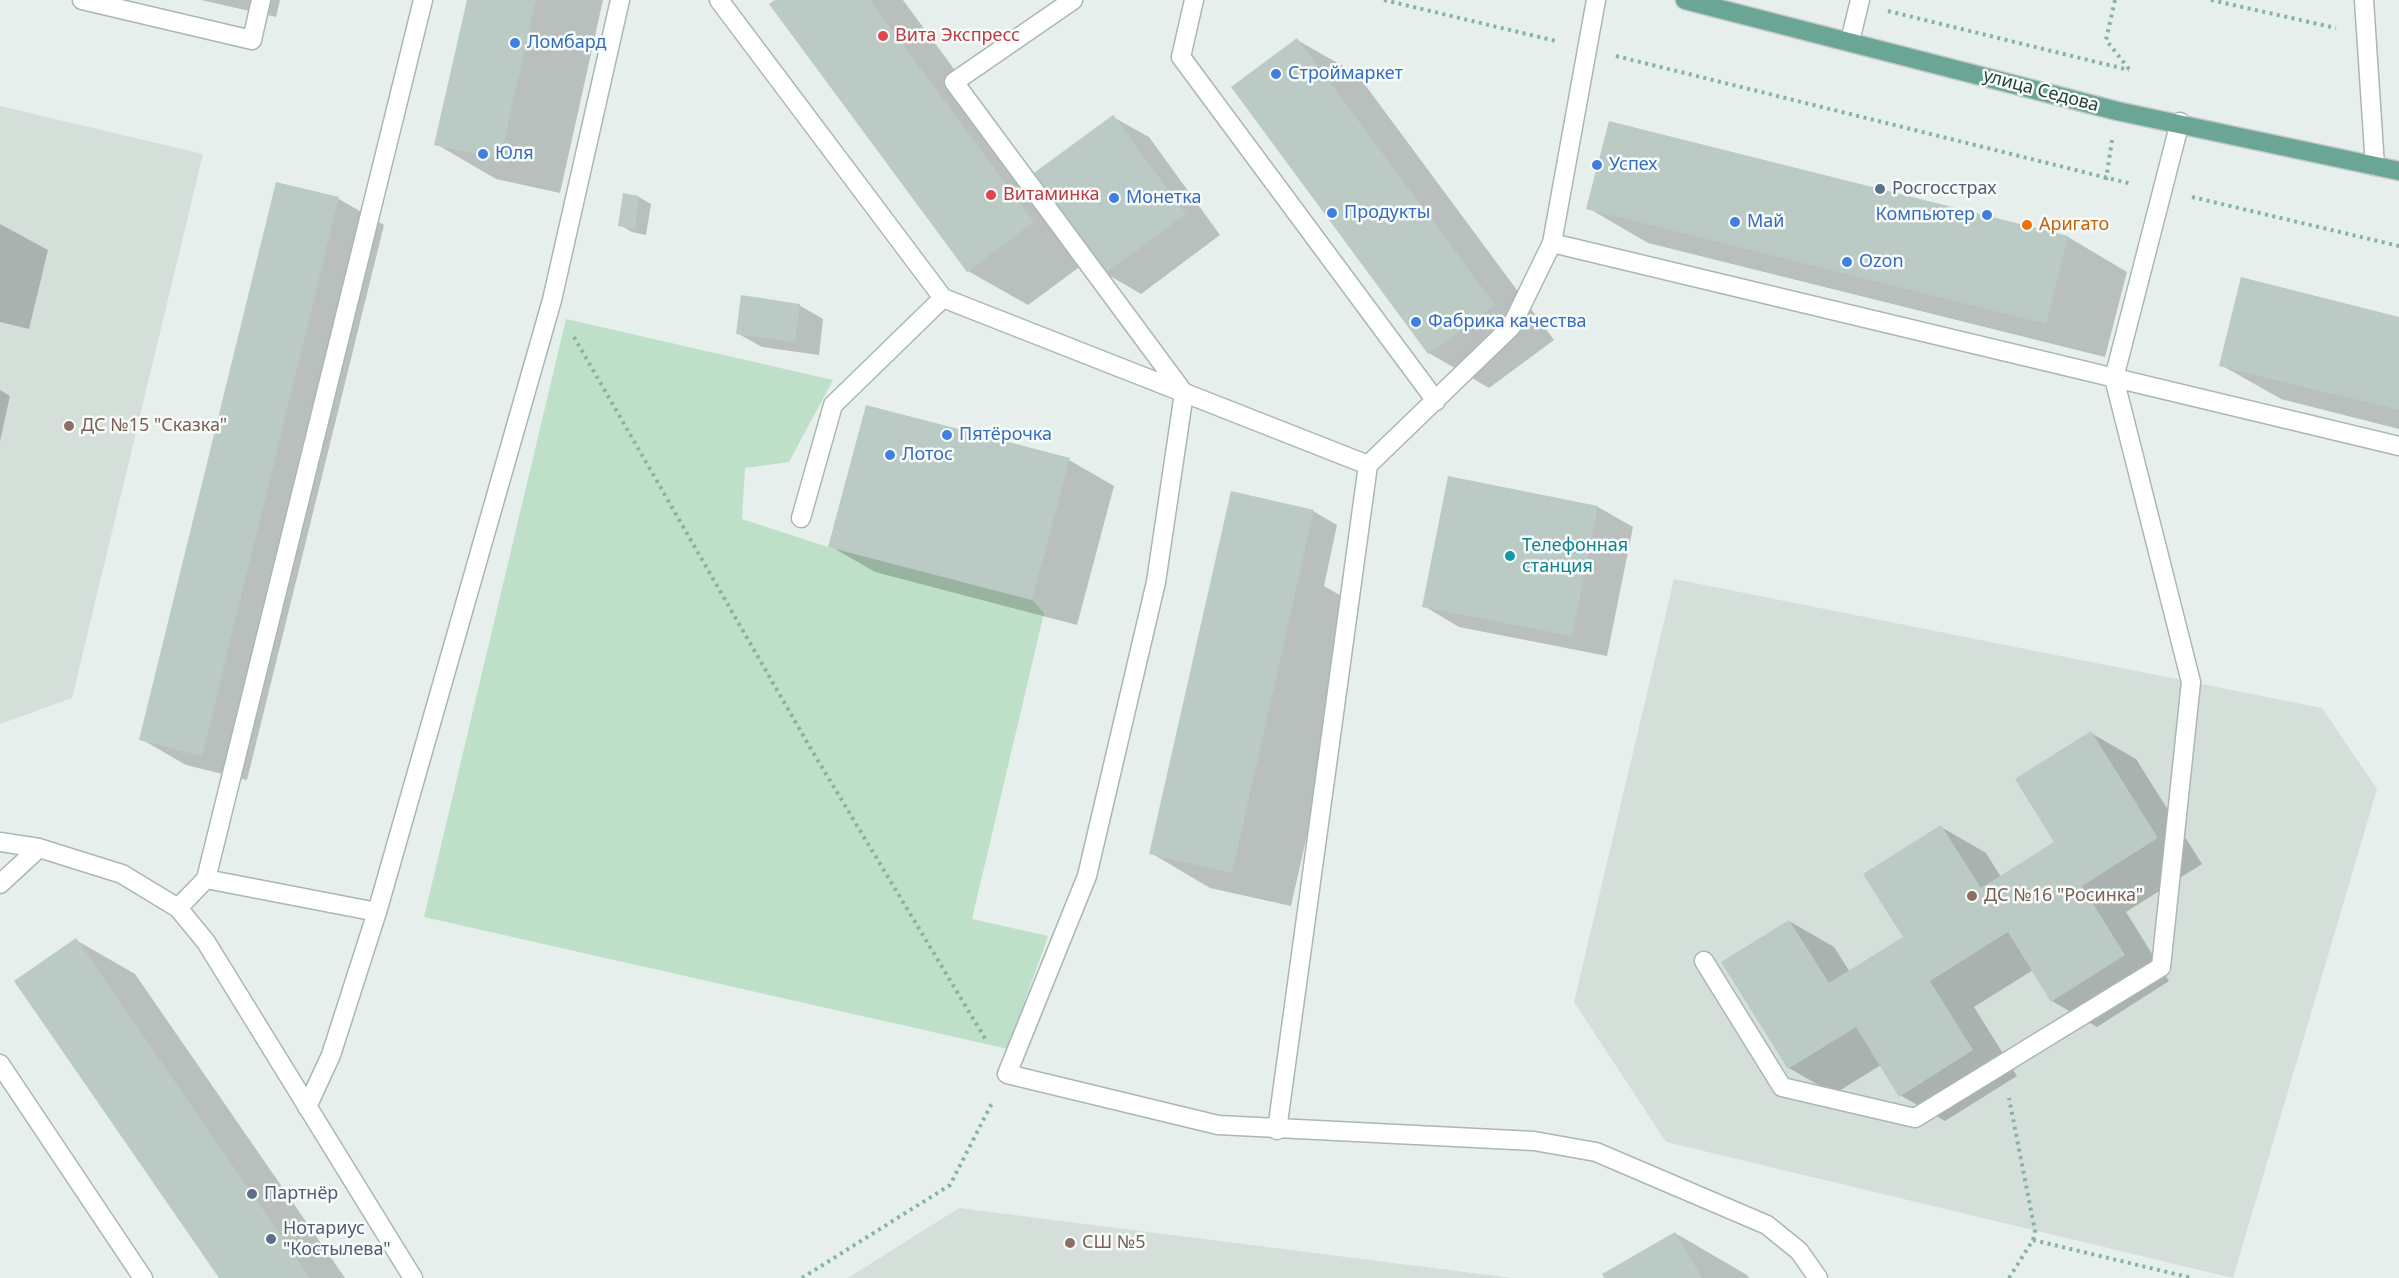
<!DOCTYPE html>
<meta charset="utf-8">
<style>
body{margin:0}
canvas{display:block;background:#e6efeb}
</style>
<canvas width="2399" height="1278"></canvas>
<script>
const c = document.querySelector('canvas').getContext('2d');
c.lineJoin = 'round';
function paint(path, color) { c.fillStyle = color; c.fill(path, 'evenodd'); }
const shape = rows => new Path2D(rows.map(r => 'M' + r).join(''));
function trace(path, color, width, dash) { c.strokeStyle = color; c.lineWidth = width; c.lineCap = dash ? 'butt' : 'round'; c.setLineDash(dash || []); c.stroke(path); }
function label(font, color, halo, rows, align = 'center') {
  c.font = font + ' "Noto Sans",sans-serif'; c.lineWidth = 5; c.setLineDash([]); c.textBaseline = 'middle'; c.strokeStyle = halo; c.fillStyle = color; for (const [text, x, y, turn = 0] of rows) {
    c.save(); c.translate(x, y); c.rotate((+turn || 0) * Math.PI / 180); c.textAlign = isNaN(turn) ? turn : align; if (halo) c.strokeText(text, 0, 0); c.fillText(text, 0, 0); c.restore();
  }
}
paint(shape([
 [0,106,203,154,72,698,0,724],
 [1674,579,2322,708,2377,789,2233,1278,1666,1142,1574,1002],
 [959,1208,1512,1278,848,1278]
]), '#d4dfda');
paint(shape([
 [566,319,833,380,789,462,745,468,742,519,828,547,1032,600,1044,613,972,919,1048,936,1008,1049,424,917]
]), '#bfe0c8');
paint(shape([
 [201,0,280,0,276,17],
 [468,0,603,0,560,193,496,179,436,144],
 [778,0,903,0,1033,176,1113,117,1149,137,1220,235,1141,294,1105,273,1093,257,1028,305,968,271],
 [1297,40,1357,74,1554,340,1489,388,1429,353],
 [277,184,339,199,384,225,247,780,186,765,141,739],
 [639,197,651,204,646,235,632,232,620,225],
 [1588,208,2068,237,2127,272,2105,357,1648,243],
 [0,224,48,250,29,329,0,322],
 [799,305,823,319,819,355,762,347,737,333],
 [2399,318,2399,429,2281,399,2221,365],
 [0,390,10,396,0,441],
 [1069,460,1114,486,1077,625,875,572,830,546],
 [1598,507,1633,527,1607,656,1459,627,1424,606],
 [1313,511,1337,525,1324,586,1359,606,1291,906,1210,888,1151,853],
 [2091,733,2136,759,2202,864,2126,912,2169,981,2097,1027,2052,1001,2033,970,1974,1007,2017,1076,1945,1121,1900,1095,1881,1065,1834,1094,1789,1068,1789,921,1834,947,1850,972,1905,937,1941,827,1986,853,2001,877,2057,843],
 [76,940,135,974,345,1278,221,1278],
 [1675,1233,1747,1275,1749,1278,1606,1278]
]), '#0003');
paint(shape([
 [467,0,536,0,500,159,434,145],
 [775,0,870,0,1034,222,967,272,769,4],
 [1297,38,1495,305,1428,354,1231,87],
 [1113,115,1186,214,1104,274,1031,175],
 [1609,121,2068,236,2046,324,1586,209],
 [276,182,339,197,202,756,139,740],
 [623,193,639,196,635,229,618,226],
 [2241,277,2399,317,2399,410,2219,366],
 [741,295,800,304,795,342,736,334],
 [866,405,1070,458,1032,600,828,547],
 [1448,476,1598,506,1572,636,1422,607],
 [1231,491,1314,510,1232,873,1149,854],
 [2091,731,2158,838,2082,886,2125,955,2051,1002,2008,932,1930,981,1973,1050,1899,1097,1856,1027,1788,1069,1721,962,1789,920,1829,983,1903,937,1863,874,1941,825,1981,888,2054,842,2015,779],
 [76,938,310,1278,219,1278,14,981],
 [1675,1232,1702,1278,1604,1278,1602,1274]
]), '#bbcac4');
const minor = shape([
 [82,0,252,40,261,0],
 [719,0,943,298,1368,465],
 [1073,0,954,82,1184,393,1156,582,1087,876,1007,1074,1218,1125,1534,1141,1596,1152,1767,1225,1799,1251,1818,1278],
 [1194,0,1181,57,1436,401],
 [2364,0,2375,166],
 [1850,41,1860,0],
 [1552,243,2399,446],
 [801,518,833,405,943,298],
 [0,842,39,848,122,874,178,908,206,942,413,1278],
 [206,879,377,912],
 [0,884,39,848],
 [178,908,206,879,423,0],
 [1704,961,1782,1087,1915,1118,2161,967,2191,682,2114,378,2180,122],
 [0,1064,143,1278],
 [307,1107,331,1055,377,912,552,300,620,0],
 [1277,1130,1368,465,1511,327,1552,243,1596,0]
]);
const major = shape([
 [1685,0,2117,111,2399,171]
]);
trace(minor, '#a8b8b2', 21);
trace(major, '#c2cac8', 21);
trace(shape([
 [1384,0,1556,41],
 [2115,0,2106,40,2129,69],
 [2211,0,2336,28],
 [1888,11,2129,70],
 [1616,56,2132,184],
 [2106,180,2112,140],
 [2192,197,2399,246],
 [574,337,811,749,986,1040],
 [2033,1240,2192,1278],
 [802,1278,950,1185,993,1101],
 [2009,1278,2033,1240,2035,1231,2009,1098]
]), '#86b3a5', 4, [3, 4.5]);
trace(minor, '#fff', 18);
trace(major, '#6aa596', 18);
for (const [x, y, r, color] of [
 [883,36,6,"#e0444e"],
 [515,43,6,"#3f7fe0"],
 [1276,74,6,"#3f7fe0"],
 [483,154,6,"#3f7fe0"],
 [1597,165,6,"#3f7fe0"],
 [1880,189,6,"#5c6f8a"],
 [991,195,6,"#e0444e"],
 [1114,198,6,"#3f7fe0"],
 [1332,213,6,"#3f7fe0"],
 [1987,215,6,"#3f7fe0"],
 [1735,222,6,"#3f7fe0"],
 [2027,225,6,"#e8710a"],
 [1847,262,6,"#3f7fe0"],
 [1416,322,6,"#3f7fe0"],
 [69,426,6,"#8d6e63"],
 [947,435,6,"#3f7fe0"],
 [890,455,6,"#3f7fe0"],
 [1510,556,6,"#0f9aa8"],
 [1972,896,6,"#8d6e63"],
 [252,1194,6,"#5c6f8a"],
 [271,1239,6,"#5c6f8a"],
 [1070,1243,6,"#8d6e63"]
]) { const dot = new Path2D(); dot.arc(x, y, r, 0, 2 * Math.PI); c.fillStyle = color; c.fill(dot); trace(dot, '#f7fbf9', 2); }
label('18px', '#be3a42', '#f7fbf9', [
 ["Вита Экспресс",895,36],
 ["Витаминка",1003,195]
], 'left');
label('18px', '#366cbe', '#f7fbf9', [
 ["Ломбард",527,43],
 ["Строймаркет",1288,74],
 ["Юля",495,154],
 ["Успех",1609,165],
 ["Монетка",1126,198],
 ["Продукты",1344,213],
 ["Компьютер",1975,215,"right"],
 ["Май",1747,222],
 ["Ozon",1859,262],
 ["Фабрика качества",1428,322],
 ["Пятёрочка",959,435],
 ["Лотос",902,455]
], 'left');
label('18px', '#24423a', '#f7fbf9', [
 ["улица Седова",2041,91,15]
]);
label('18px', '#4e5e75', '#f7fbf9', [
 ["Росгосстрах",1892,189],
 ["Партнёр",264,1194],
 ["Нотариус",283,1229],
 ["\"Костылева\"",283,1250]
], 'left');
label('18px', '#c56008', '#f7fbf9', [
 ["Аригато",2039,225]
], 'left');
label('18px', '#785e54', '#f7fbf9', [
 ["ДС №15 \"Сказка\"",81,426],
 ["ДС №16 \"Росинка\"",1984,896],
 ["СШ №5",1082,1243]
], 'left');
label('18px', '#0d838f', '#f7fbf9', [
 ["Телефонная",1522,546],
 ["станция",1522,567]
], 'left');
</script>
